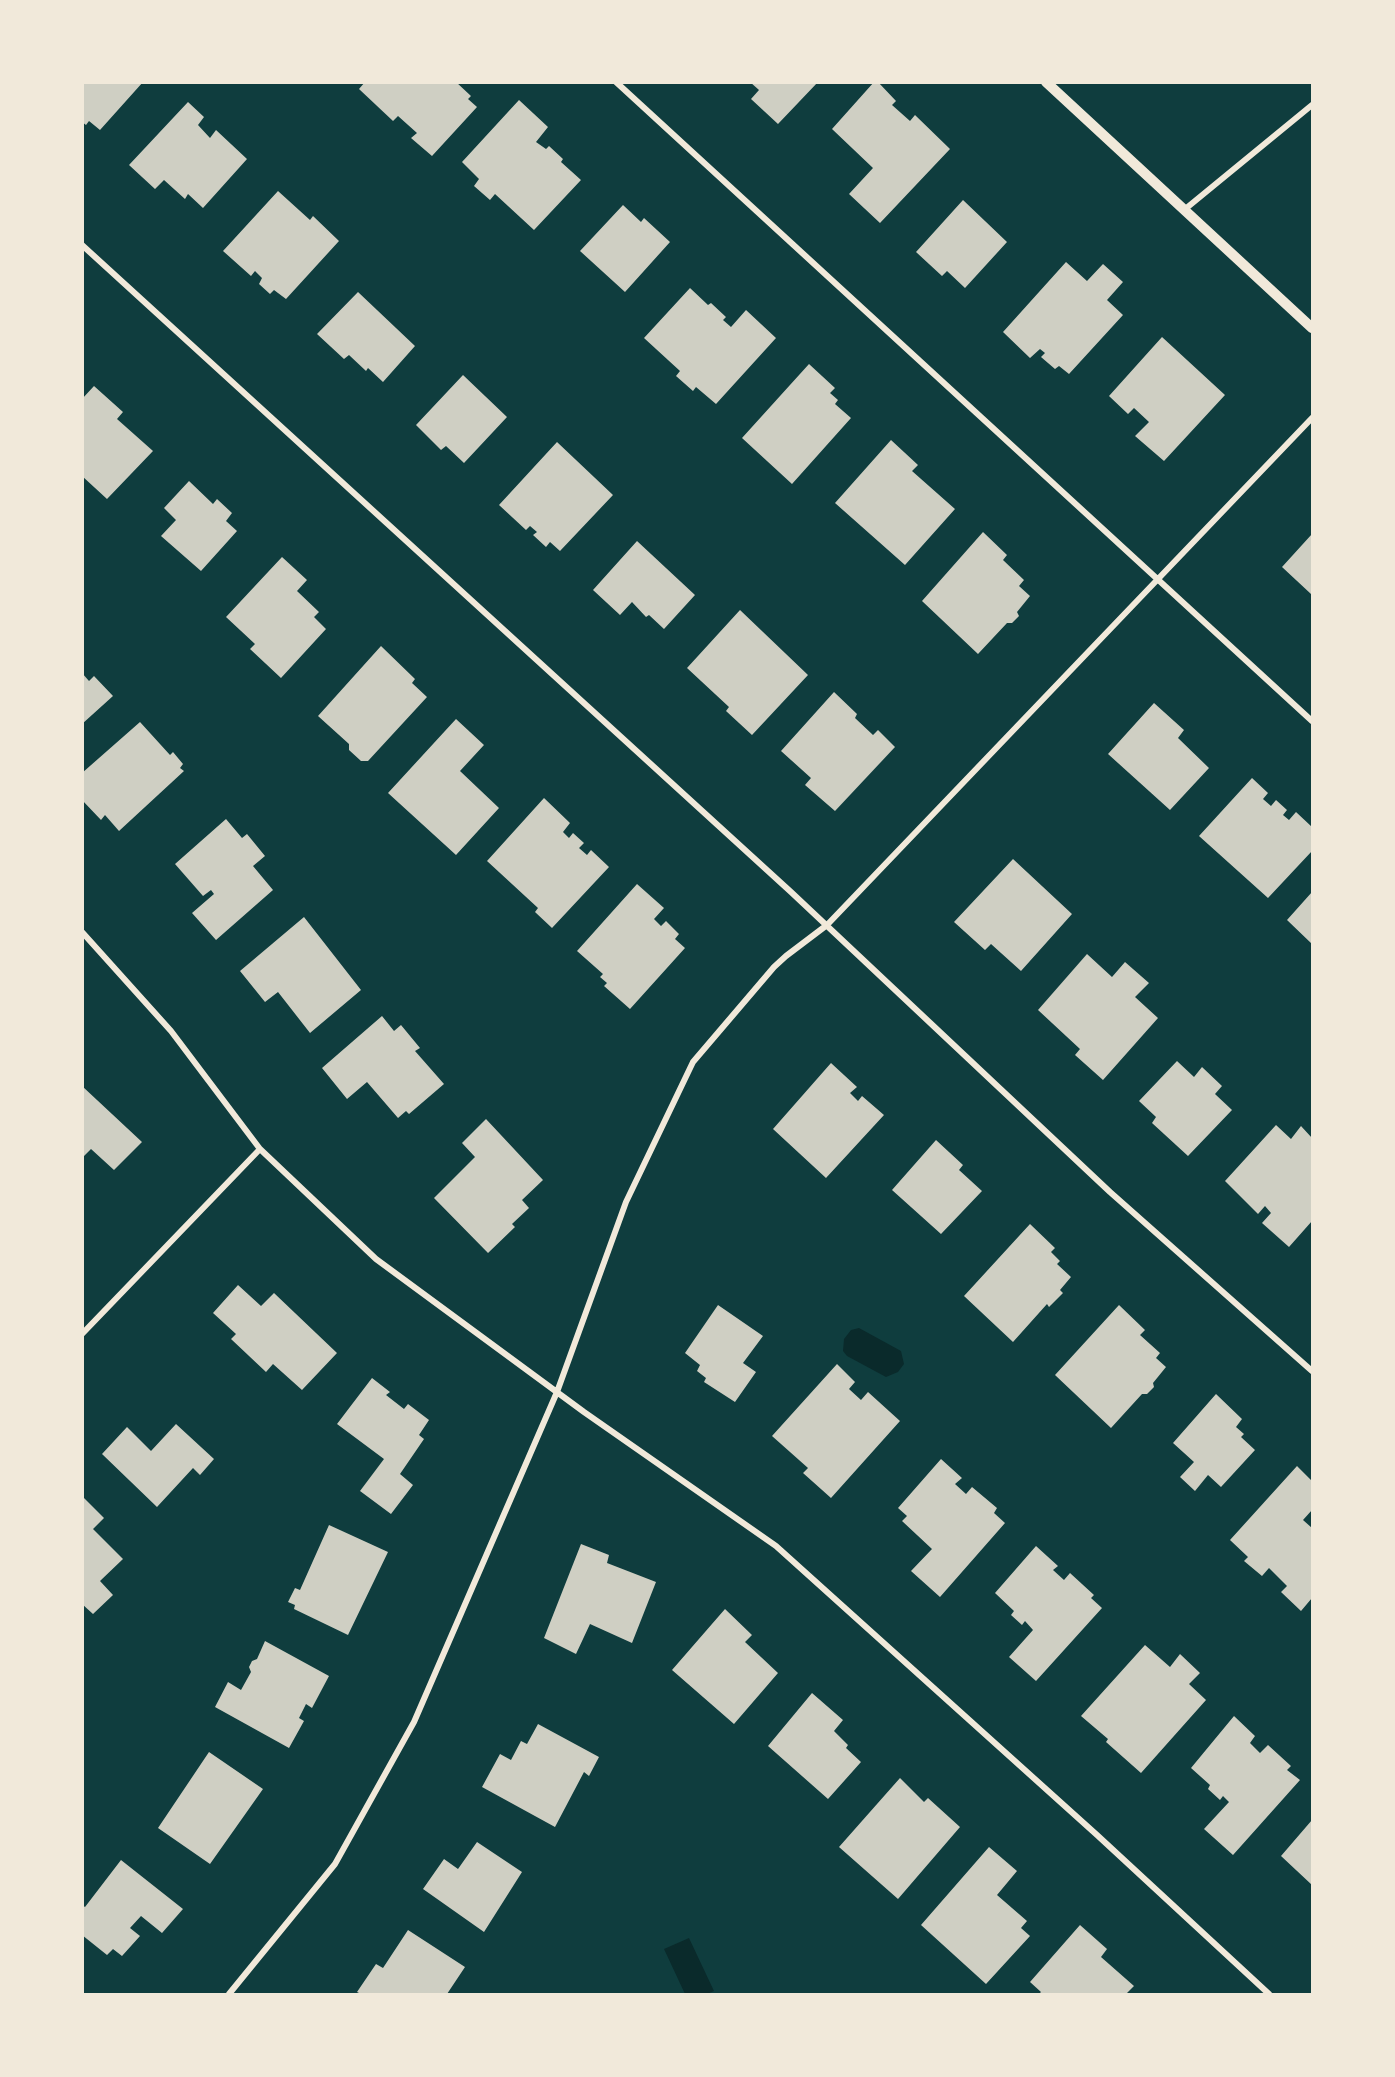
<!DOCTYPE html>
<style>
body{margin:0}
#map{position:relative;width:1395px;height:2077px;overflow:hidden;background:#0f3d3e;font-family:"Nunito Sans",sans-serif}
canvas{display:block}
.frame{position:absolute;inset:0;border:84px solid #f1e9da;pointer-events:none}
</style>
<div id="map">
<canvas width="1395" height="2077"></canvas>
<div class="frame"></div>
</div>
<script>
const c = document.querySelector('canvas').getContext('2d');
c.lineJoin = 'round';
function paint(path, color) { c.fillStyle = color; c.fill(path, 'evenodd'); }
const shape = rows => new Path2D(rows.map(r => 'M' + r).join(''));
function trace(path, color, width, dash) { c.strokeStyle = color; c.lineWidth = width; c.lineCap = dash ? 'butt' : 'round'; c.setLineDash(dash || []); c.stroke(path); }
paint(shape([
 [859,1328,901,1351,904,1364,898,1372,886,1377,847,1356,843,1351,844,1339,851,1330],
 [689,1938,714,1991,707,1994,685,1994,664,1949]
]), '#0a2a2b');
paint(shape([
 [82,82,143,82,100,130,89,121,86,125,82,122],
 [365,82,456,82,471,96,468,99,477,107,432,156,411,138,417,133,398,116,393,121,359,89],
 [750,82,818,82,778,124,751,99,759,90],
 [874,82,878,82,896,101,892,105,910,121,915,115,950,149,880,223,849,194,873,168,832,129],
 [519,100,548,127,536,142,546,149,549,146,563,159,561,162,581,180,534,230,495,194,490,200,474,186,479,179,462,162],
 [188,102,204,117,198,125,210,138,216,130,247,159,203,208,188,194,185,199,164,180,155,189,129,165],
 [278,191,310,220,313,216,339,241,286,299,274,290,270,294,259,284,262,278,255,271,251,276,223,251],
 [963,200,1007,242,965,288,947,271,942,276,916,252],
 [623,205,641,222,644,218,670,242,625,292,580,251],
 [1066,262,1087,281,1103,264,1123,282,1107,300,1123,315,1069,374,1059,366,1055,369,1041,357,1045,353,1040,349,1030,358,1003,332],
 [690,288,708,305,711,303,726,317,723,320,731,327,746,310,776,338,716,404,696,387,693,391,676,376,680,371,644,338],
 [358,292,415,346,383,382,368,368,366,371,349,355,344,359,317,334],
 [1162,337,1225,395,1164,461,1135,436,1149,422,1134,408,1128,414,1109,396],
 [809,364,835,388,830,393,838,400,835,404,851,418,792,484,742,438],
 [463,375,507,417,464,463,446,446,441,450,416,425],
 [94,386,123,412,117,419,153,451,107,499,82,476,82,399],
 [891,440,918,465,912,471,955,509,905,565,835,503],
 [557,442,613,495,560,551,550,542,546,547,533,535,537,532,530,526,526,530,499,505],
 [189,481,213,504,217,499,232,513,226,521,237,531,201,571,161,536,176,520,164,508],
 [983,532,1007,555,1003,560,1024,580,1019,586,1030,596,1017,612,1019,616,1012,623,1007,623,978,654,922,601],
 [1312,534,1312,593,1311,594,1282,567],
 [637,541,695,595,664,629,649,615,646,617,632,602,620,615,593,590],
 [282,557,307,580,297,591,319,612,314,617,326,629,281,678,250,649,255,644,226,617],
 [740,610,808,675,752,735,726,711,729,707,687,668],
 [381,646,415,679,412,683,427,697,368,761,361,761,349,750,349,744,318,716],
 [82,673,89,681,94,676,113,696,82,724],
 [834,692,857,714,855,718,873,735,878,730,895,747,835,811,805,785,811,778,781,751],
 [1154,703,1184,730,1178,738,1209,768,1170,810,1108,754],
 [456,719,484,745,460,771,499,808,456,855,388,793],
 [140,722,170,755,173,752,183,764,180,768,184,771,119,831,105,815,101,820,82,800,82,773],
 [1252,778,1268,793,1263,799,1271,806,1276,800,1287,810,1283,815,1289,820,1296,812,1312,827,1312,851,1268,898,1199,836],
 [544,798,570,823,563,832,569,838,573,833,584,843,579,848,587,855,591,850,609,867,552,928,535,912,538,908,487,861],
 [226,819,242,838,247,834,265,856,253,866,273,890,216,940,192,913,214,894,211,890,203,896,175,864],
 [1013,859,1072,914,1021,971,991,944,985,950,954,922],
 [637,884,664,908,654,919,661,926,666,921,679,934,675,939,685,948,630,1009,604,986,607,983,600,977,603,974,577,951],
 [1312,892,1312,944,1287,920],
 [304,917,361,990,310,1033,278,992,265,1002,240,971],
 [1087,954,1112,977,1125,962,1149,983,1135,997,1158,1018,1103,1080,1075,1055,1080,1049,1038,1010],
 [382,1016,394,1031,401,1025,420,1048,415,1051,444,1084,409,1114,406,1111,398,1118,367,1082,347,1099,322,1068],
 [1177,1061,1194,1077,1202,1067,1222,1086,1215,1094,1232,1110,1188,1156,1152,1123,1156,1117,1139,1101],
 [831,1063,857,1087,850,1093,858,1101,862,1096,884,1115,826,1178,773,1129],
 [82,1086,142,1142,114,1170,91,1149,82,1158],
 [486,1119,543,1180,522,1200,529,1208,512,1224,515,1227,488,1253,434,1198,475,1157,462,1143],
 [1276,1125,1291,1139,1301,1126,1312,1138,1312,1221,1289,1247,1262,1223,1271,1213,1265,1206,1258,1214,1225,1181],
 [936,1140,963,1165,959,1170,982,1191,941,1234,892,1190],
 [1030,1224,1055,1248,1051,1252,1060,1261,1057,1264,1071,1277,1060,1290,1063,1293,1049,1307,1047,1304,1013,1342,964,1296],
 [238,1285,261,1306,274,1293,337,1353,302,1390,273,1364,266,1372,231,1339,236,1334,213,1313],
 [718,1305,763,1336,743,1363,756,1372,735,1402,704,1382,706,1378,697,1371,700,1365,685,1353],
 [1119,1305,1145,1330,1140,1335,1160,1353,1156,1358,1166,1367,1153,1383,1154,1387,1147,1394,1142,1394,1111,1428,1055,1375],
 [837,1364,855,1382,849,1389,861,1400,868,1392,900,1421,831,1498,803,1473,808,1468,772,1436],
 [372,1378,390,1392,386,1395,404,1409,408,1404,429,1420,419,1435,424,1439,400,1474,413,1485,391,1514,360,1491,384,1459,337,1424],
 [1216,1394,1242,1419,1236,1427,1244,1434,1241,1437,1255,1450,1221,1487,1208,1475,1195,1491,1180,1477,1194,1462,1173,1443],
 [176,1424,214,1459,200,1475,193,1468,157,1507,102,1454,127,1427,151,1451],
 [941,1459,962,1478,955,1484,966,1494,972,1487,997,1508,994,1513,1005,1523,940,1597,911,1571,932,1549,902,1521,907,1516,898,1508],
 [1297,1466,1312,1481,1312,1510,1303,1520,1312,1528,1312,1598,1301,1611,1281,1592,1287,1586,1269,1568,1262,1576,1244,1561,1248,1557,1230,1540],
 [82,1496,104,1518,93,1529,123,1559,100,1581,113,1595,93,1614,82,1604],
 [329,1525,388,1552,348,1635,294,1609,295,1605,288,1602,295,1588,300,1590],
 [581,1544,609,1555,607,1563,656,1582,632,1643,590,1624,576,1654,544,1638],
 [1036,1546,1058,1566,1053,1570,1064,1580,1070,1573,1094,1595,1091,1598,1102,1608,1036,1681,1009,1657,1033,1630,1025,1621,1022,1625,1011,1615,1014,1611,995,1593],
 [725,1609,752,1635,745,1642,778,1673,734,1724,672,1670],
 [265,1641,329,1676,312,1708,306,1704,299,1718,304,1721,289,1748,215,1707,228,1682,241,1690,251,1672,249,1667,252,1661,257,1659],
 [1145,1645,1170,1667,1180,1654,1200,1673,1189,1684,1206,1700,1141,1773,1106,1742,1108,1739,1081,1716],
 [812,1693,843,1720,834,1731,848,1745,846,1748,861,1762,828,1799,768,1746],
 [1234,1716,1255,1736,1250,1743,1260,1753,1268,1745,1291,1766,1287,1770,1300,1780,1233,1855,1204,1829,1229,1802,1223,1796,1220,1800,1208,1789,1210,1785,1191,1768],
 [538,1724,599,1757,589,1776,584,1772,555,1827,482,1787,500,1754,511,1760,521,1741,527,1744],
 [209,1752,263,1789,210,1864,158,1828],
 [900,1778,924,1802,928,1798,960,1827,898,1899,839,1847],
 [1312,1820,1312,1885,1281,1856],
 [477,1842,522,1872,484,1932,423,1889,444,1859,458,1869],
 [989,1847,1017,1871,997,1895,1027,1921,1021,1928,1030,1936,986,1984,921,1925],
 [121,1860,183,1909,162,1933,141,1916,130,1928,140,1936,122,1956,113,1949,107,1955,82,1935,82,1905,85,1907],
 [1080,1925,1107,1949,1101,1957,1134,1986,1126,1994,1039,1994,1041,1992,1030,1982],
 [408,1930,465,1967,447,1994,361,1994,357,1992,376,1964,383,1968]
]), '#cfcfc3');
trace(shape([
 [616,82,1312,721],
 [1184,210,1312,105],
 [82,245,791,892,1110,1192,1312,1371],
 [82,932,171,1031,260,1149,376,1259,584,1412,776,1546,1097,1835,1269,1994],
 [82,1334,260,1149],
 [229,1994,335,1864,414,1722,557,1392,626,1202,693,1062,774,967,786,956,827,925,1312,418]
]), '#f1e9da', 6);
trace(shape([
 [1046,82,1312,328]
]), '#f1e9da', 10);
</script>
